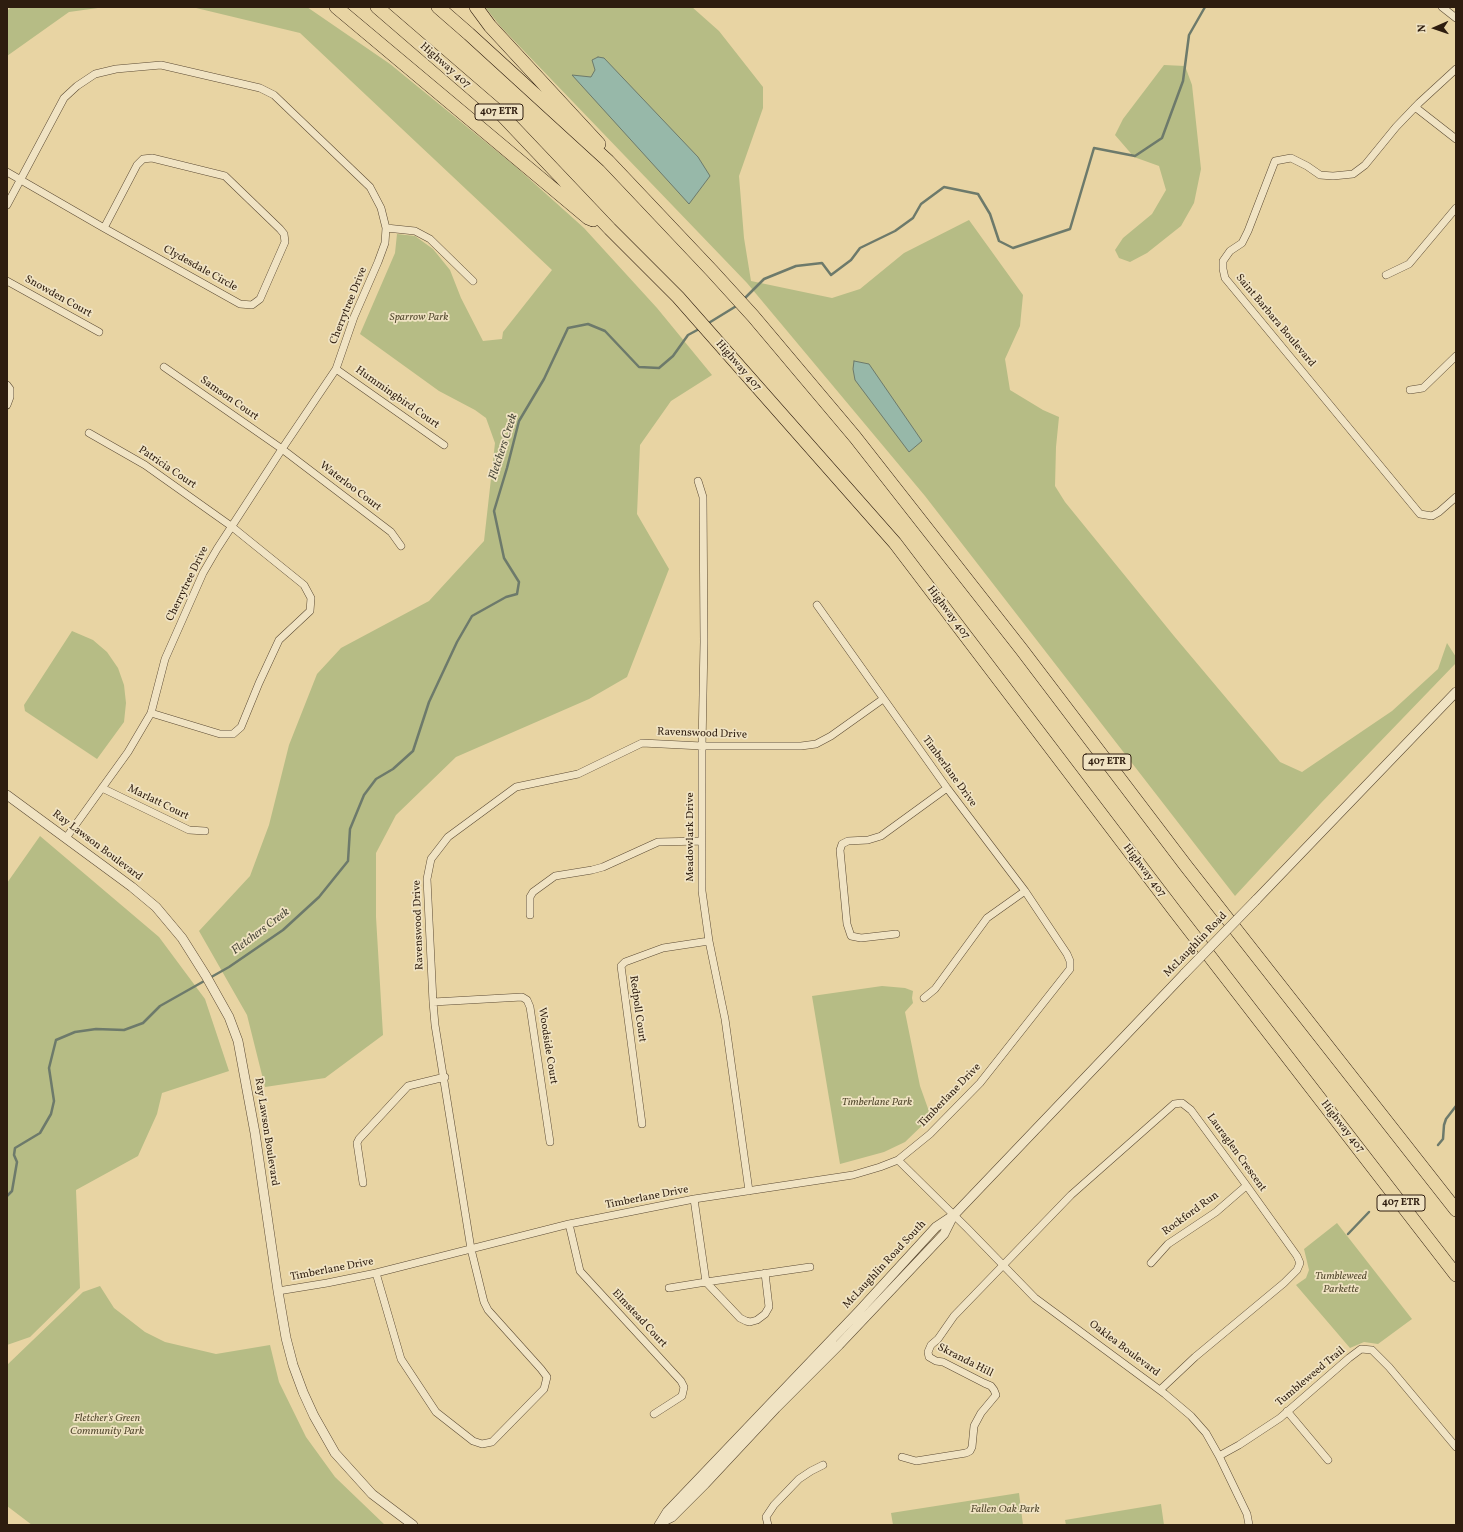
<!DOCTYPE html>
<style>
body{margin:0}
#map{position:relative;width:1463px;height:1532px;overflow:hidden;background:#e8d4a3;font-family:Vollkorn,serif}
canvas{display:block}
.frame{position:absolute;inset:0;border:8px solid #2e1d0f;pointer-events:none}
.north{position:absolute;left:1415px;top:8px;width:40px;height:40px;-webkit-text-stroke:3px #f0e3c3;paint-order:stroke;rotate:268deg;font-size:11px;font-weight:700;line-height:16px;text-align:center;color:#2e1d0f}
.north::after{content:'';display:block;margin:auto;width:14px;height:18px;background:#2e1d0f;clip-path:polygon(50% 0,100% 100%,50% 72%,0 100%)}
</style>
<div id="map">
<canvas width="1463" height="1532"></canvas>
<div class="frame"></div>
<div class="north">N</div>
</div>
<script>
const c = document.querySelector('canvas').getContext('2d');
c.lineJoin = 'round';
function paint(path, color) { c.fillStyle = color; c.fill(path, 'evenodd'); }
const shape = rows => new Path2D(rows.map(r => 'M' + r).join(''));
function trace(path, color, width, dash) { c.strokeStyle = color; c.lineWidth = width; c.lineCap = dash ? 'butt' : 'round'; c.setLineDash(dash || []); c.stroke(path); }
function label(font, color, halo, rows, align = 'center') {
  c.font = font + ' Vollkorn,serif'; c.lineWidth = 3.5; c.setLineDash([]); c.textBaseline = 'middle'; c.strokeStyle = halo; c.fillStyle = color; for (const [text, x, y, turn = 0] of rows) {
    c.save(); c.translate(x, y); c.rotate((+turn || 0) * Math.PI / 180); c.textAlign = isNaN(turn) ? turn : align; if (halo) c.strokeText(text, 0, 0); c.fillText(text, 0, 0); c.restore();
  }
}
paint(shape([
 [11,7,105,7,69,12,7,56,7,11],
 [192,7,307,7,390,64,515,166,584,228,657,308,712,375,671,401,640,445,637,514,669,569,627,677,589,699,456,757,396,815,376,853,376,917,383,1035,325,1078,265,1087,247,1015,199,931,250,876,269,825,289,745,317,674,341,648,429,601,484,541,495,443,486,418,475,410,439,391,360,334,395,253,397,234,415,236,433,249,450,270,461,298,483,341,502,339,503,332,552,270,300,33],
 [485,7,692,7,719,31,763,87,763,108,739,176,744,238,751,281,832,298,860,289,904,253,969,220,1023,295,1020,326,1005,359,1010,390,1043,410,1059,417,1056,447,1055,486,1065,502,1174,636,1280,762,1302,772,1392,711,1438,669,1447,643,1456,657,1456,663,1321,803,1235,896,925,496,747,283,501,27],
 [1164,65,1185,66,1192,85,1201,169,1194,203,1181,226,1147,253,1130,262,1119,258,1115,250,1123,238,1152,214,1166,190,1159,166,1134,157,1115,135,1123,119],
 [72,631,93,640,107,652,118,668,124,685,126,703,124,722,97,759,25,711,24,705],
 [40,836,159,937,205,999,229,1071,162,1093,157,1114,138,1156,76,1190,80,1288,30,1337,7,1345,7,883],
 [882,986,905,988,913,991,912,998,913,1003,905,1012,920,1086,931,1117,905,1142,884,1152,840,1164,812,996],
 [1337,1223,1412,1319,1378,1344,1364,1342,1350,1348,1296,1285,1306,1278,1309,1270,1304,1249],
 [100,1286,114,1308,145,1332,165,1342,216,1354,270,1345,279,1382,306,1437,335,1477,385,1525,32,1525,7,1506,7,1365,83,1292],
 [1019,1493,1023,1525,893,1525,891,1513],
 [1161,1504,1164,1525,1066,1525,1065,1520]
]), '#b6bc85');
const water = shape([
 [598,57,604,58,698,157,710,176,689,204,572,75,591,77,595,70,592,60,598,57],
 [854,361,869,364,922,441,909,452,855,380,853,369,854,361]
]);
paint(water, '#97b8a9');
trace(water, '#6d7a6b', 1);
trace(shape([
 [743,300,764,279,796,266,822,263,831,275,851,260,860,248,895,231,913,218,921,204,944,187,978,194,990,214,999,241,1013,248,1070,229,1094,148,1135,156,1162,138,1183,81,1189,35,1205,7],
 [707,324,738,305],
 [1438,1145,1443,1139,1444,1125,1446,1119,1456,1106],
 [7,1196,12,1191,17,1162,14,1155,15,1148,40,1133,51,1114,54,1101,49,1068,56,1040,75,1032,96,1029,124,1030,143,1023,160,1006,229,967,283,930,319,897,348,861,350,829,364,795,376,779,393,769,413,751,429,702,457,642,472,616,506,597,517,594,519,582,504,558,494,511,507,468,519,421,544,379,568,328,588,324,605,331,639,367,659,368,673,356,688,335,701,328],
 [1348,1234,1369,1212]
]), '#6d7a6b', 2.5);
const minor = shape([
 [1442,7,1456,18],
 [1456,69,1419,103,1396,127,1365,165,1353,174,1333,176,1320,175,1307,166,1291,158,1275,161,1248,231,1242,243,1230,251,1223,261,1223,269,1225,278,1420,514,1432,516,1439,512,1456,497],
 [1415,107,1456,139],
 [7,172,104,228,240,304,252,305,260,299,285,242,284,234,280,229,225,176,152,158,143,159,137,165,104,228],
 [7,205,64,98,77,86,95,74,116,69,161,65,260,88,274,95,370,187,381,208,386,228,385,243,378,262,354,317,336,369,282,449,217,549,203,573,165,659,151,713,128,752,66,838],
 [386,228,415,231,430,239,473,281],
 [1386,275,1409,264,1456,208],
 [7,281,99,332],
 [164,367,282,449,391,532,401,546],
 [336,369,444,445],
 [7,385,10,389,10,397,7,405],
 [1410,390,1423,388,1456,356],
 [89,433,145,465,231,526,304,585,311,598,310,611,279,640,259,683,241,727,233,734,220,734,151,713],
 [698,481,703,497,704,642,702,746,702,891,709,941,725,1019,749,1191],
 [102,788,189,830,205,831],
 [530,915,530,897,533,892,555,876,592,870,603,867,658,842,702,841],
 [896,934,861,938,851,936,847,924,840,850,842,844,848,841,868,840,881,836,947,788],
 [924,998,935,989,987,918,1025,891],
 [433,1002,522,997,527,1000,530,1007,550,1142],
 [642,1124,621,966,625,962,663,948,709,941],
 [898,1160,967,1228,1035,1298,1165,1394,1191,1416,1206,1433,1219,1456,1247,1514,1249,1525],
 [363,1183,357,1143,359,1139,408,1086,445,1077],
 [694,1199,706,1282,810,1267],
 [569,1224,580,1271,681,1381,684,1387,682,1396,654,1414],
 [1151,1263,1168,1244,1216,1212,1246,1186],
 [376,1273,401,1359,436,1412,473,1441,482,1444,492,1442,544,1389,547,1377,541,1369,488,1310,484,1302,471,1249,435,1025,433,1002,427,879,431,859,448,837,516,787,578,774,642,743,702,746,801,746,816,744,831,736,883,699],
 [669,1288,706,1282,740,1318,746,1321,750,1322,757,1320,765,1314,769,1307,765,1273],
 [278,1291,327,1283,376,1273,569,1224,694,1199,853,1175,880,1167,898,1160,930,1134,980,1083,1070,969,1070,961,1067,954,1025,891,947,788,817,605],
 [1287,1411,1328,1460],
 [1219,1456,1239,1445,1280,1418,1349,1358,1361,1349,1372,1350,1389,1367,1456,1447],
 [902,1457,916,1461,966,1453,970,1451,972,1447,974,1426,981,1413,996,1395,994,1390,991,1386,984,1383,943,1362,936,1361,929,1357,928,1352,931,1345,938,1339,954,1316,1071,1195,1174,1104,1182,1103,1191,1110,1244,1182,1297,1256,1300,1263,1297,1270,1284,1283,1195,1357,1160,1390],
 [768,1525,766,1517,774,1505,799,1479,811,1471,823,1465]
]);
const tertiary = shape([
 [7,795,132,887,156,907,182,938,206,976,229,1017,238,1041,255,1133,278,1291,286,1338,293,1365,303,1392,314,1416,335,1453,372,1494,413,1525],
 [1256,900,1456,692],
 [662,1522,672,1517,705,1484,776,1408,839,1345,944,1234,953,1216],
 [659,1525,667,1512,859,1311,936,1227,954,1215,1185,973]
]);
const motorway = shape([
 [336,7,588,218,593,220],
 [377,7,500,113,610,229,678,297,895,543,1174,910,1456,1275],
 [438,7,469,34,608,161,712,271,753,316,855,437,1022,650,1186,866,1456,1210],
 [476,7,490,26,599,144]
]);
trace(minor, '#5c4b34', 8);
trace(tertiary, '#5c4b34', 10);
trace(motorway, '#2e1d0f', 14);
trace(minor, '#f0e3c3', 7);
trace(tertiary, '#f0e3c3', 9);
trace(motorway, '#e8d4a3', 13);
const tertiaryBridge = shape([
 [1185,973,1256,900]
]);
trace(tertiaryBridge, '#5c4b34', 10, []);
trace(tertiaryBridge, '#f0e3c3', 9);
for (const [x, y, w] of [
 [499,112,48],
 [1107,762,48],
 [1401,1203,48]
]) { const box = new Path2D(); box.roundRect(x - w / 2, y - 8, w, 16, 3); c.fillStyle = '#f0e3c3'; c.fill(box); trace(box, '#2e1d0f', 1); }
label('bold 10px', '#2e1d0f', null, [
 ["407 ETR",499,112],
 ["407 ETR",1107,762],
 ["407 ETR",1401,1203]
]);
label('11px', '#2e1d0f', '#f0e3c3', [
 ["Highway 407",445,66,41],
 ["Clydesdale Circle",200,269,29],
 ["Snowden Court",58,297,29],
 ["Cherrytree Drive",349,306,-68],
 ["Saint Barbara Boulevard",1275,321,50],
 ["Highway 407",738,366,49],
 ["Hummingbird Court",397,398,35],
 ["Samson Court",229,399,35],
 ["Patricia Court",167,468,34],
 ["Waterloo Court",350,487,37],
 ["Cherrytree Drive",188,584,-64],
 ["Highway 407",948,613,53],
 ["Ravenswood Drive",702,734,2],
 ["Timberlane Drive",949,772,54],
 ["Marlatt Court",158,803,26],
 ["Meadowlark Drive",691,837,-90],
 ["Ray Lawson Boulevard",97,846,37],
 ["Highway 407",1144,871,53],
 ["Ravenswood Drive",419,925,-92],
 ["McLaughlin Road",1196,945,-46],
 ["Redpoll Court",637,1009,82],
 ["Woodside Court",547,1046,81],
 ["Timberlane Drive",950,1096,-46],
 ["Highway 407",1342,1127,52],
 ["Ray Lawson Boulevard",266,1132,81],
 ["Lauraglen Crescent",1236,1153,54],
 ["Timberlane Drive",647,1198,-11],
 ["Rockford Run",1191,1214,-36],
 ["McLaughlin Road South",885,1265,-47],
 ["Timberlane Drive",332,1270,-11],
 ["Elmstead Court",639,1319,47],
 ["Oaklea Boulevard",1124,1349,37],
 ["Skranda Hill",965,1361,27],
 ["Tumbleweed Trail",1311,1377,-40]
]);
label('italic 11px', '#574d32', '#f0e3c3', [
 ["Sparrow Park",419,318],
 ["Timberlane Park",877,1103],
 ["Tumbleweed",1341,1277],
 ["Parkette",1341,1290],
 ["Fletcher's Green",107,1419],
 ["Community Park",107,1432],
 ["Fallen Oak Park",1005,1510]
]);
label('italic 12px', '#4e4c3d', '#f0e3c3', [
 ["Fletchers Creek",504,447,-72],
 ["Fletchers Creek",261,932,-37]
]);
</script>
